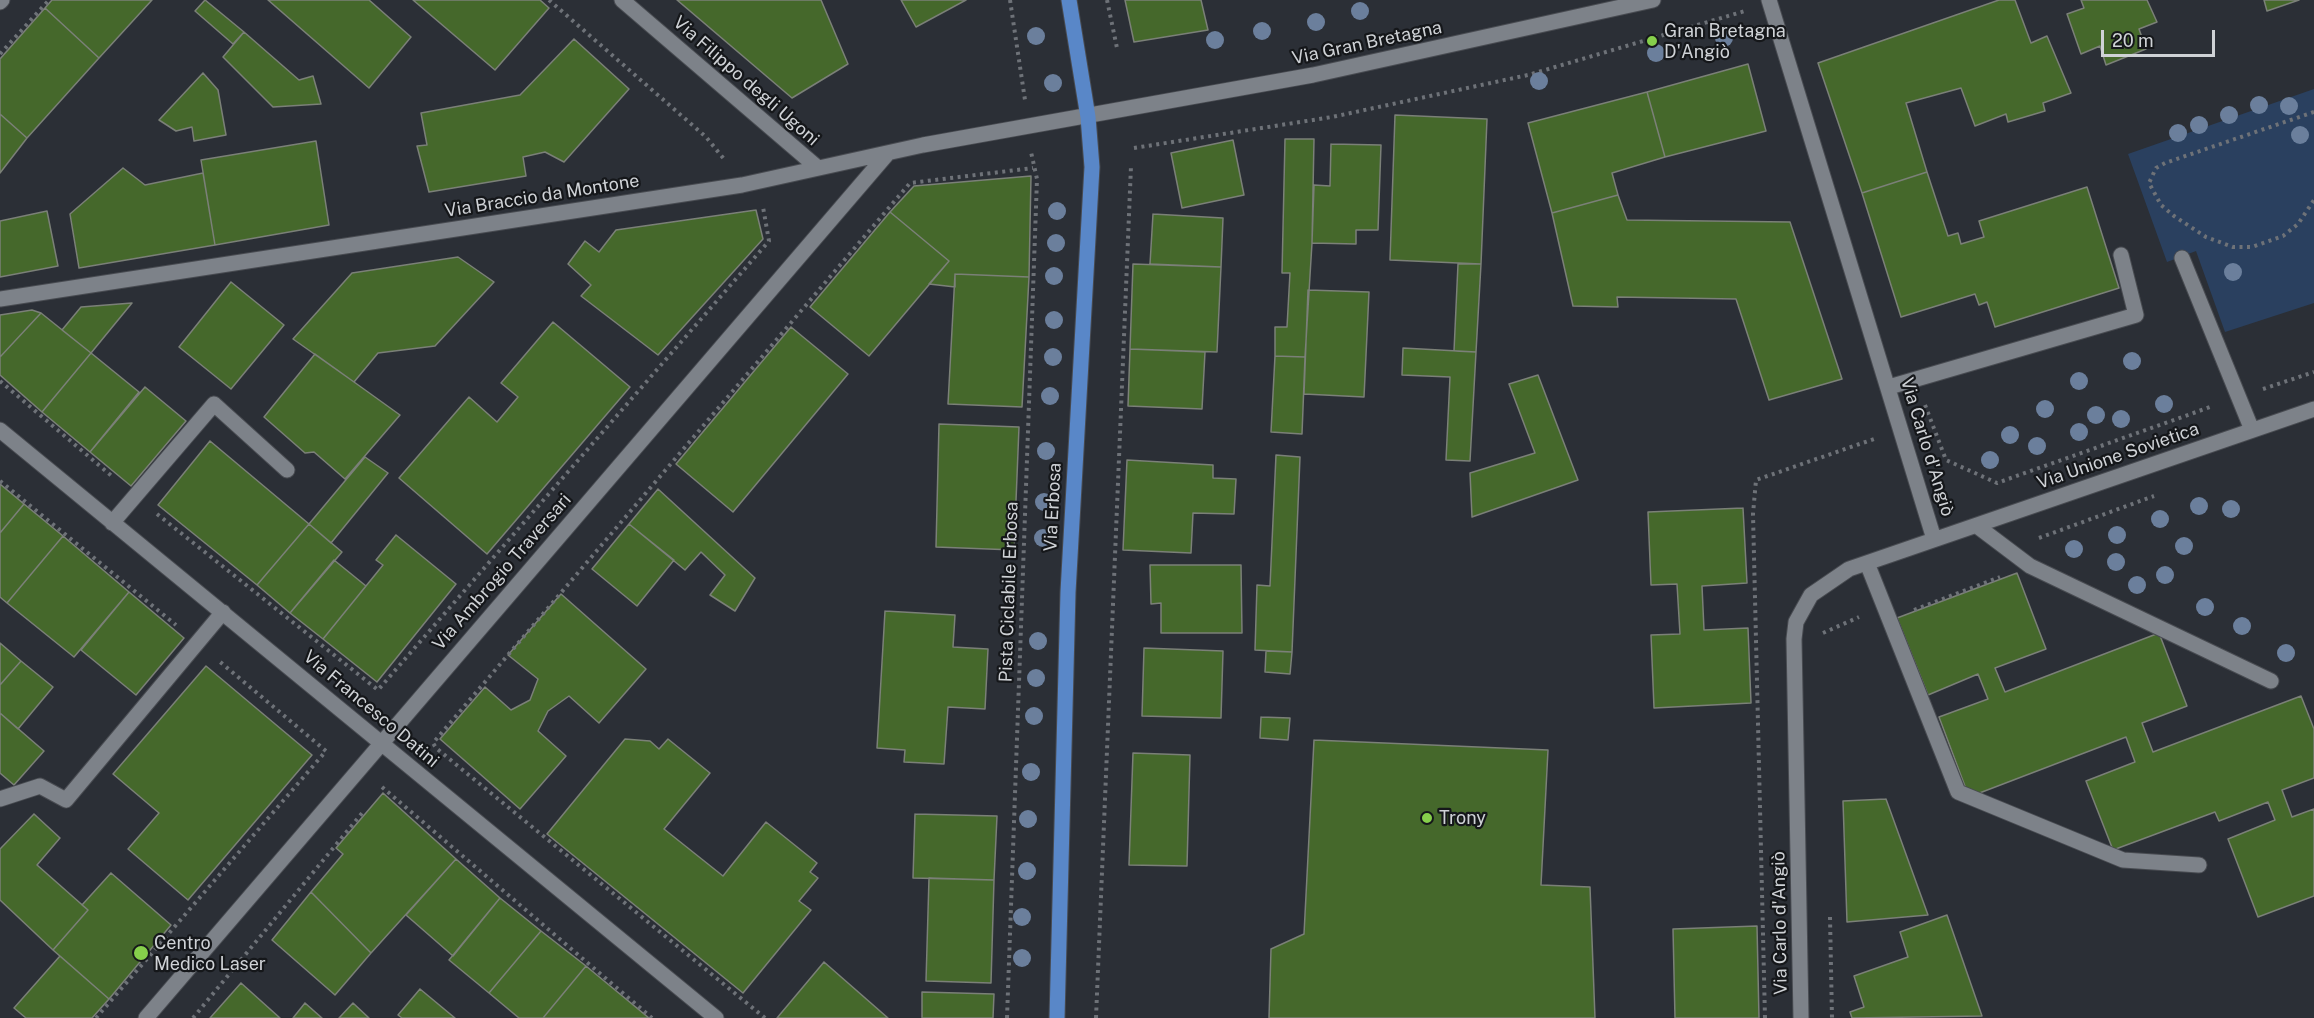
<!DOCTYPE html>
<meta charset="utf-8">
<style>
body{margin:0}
#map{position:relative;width:2314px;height:1018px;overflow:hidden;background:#2b2f36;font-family:"Public Sans",sans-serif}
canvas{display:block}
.scale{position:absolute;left:2101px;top:30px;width:114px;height:27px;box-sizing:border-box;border:3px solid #cfd2d6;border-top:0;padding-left:8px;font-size:18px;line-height:21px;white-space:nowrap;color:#cfd2d6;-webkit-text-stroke:4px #15171a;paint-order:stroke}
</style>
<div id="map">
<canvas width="2314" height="1018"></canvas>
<div class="scale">20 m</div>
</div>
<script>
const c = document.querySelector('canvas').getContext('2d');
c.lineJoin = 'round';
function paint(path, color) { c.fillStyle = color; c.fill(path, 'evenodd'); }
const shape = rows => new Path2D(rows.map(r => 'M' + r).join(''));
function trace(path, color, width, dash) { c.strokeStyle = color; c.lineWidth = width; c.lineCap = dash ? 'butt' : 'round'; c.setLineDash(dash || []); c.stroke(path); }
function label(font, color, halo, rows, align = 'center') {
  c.font = font + ' "Public Sans",sans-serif'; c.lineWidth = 4.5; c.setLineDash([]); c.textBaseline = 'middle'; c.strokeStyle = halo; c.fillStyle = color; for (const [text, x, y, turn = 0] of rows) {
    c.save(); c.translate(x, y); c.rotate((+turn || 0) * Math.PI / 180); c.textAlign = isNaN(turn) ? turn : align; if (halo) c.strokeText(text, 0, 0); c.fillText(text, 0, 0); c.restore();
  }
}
paint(shape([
 [2314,89,2314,303,2225,332,2196,251,2167,262,2128,154]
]), '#2a405f');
const building = shape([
 [52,0,152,0,99,58,45,8,52,0],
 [205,0,244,32,233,44,195,11,205,0],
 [268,0,369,0,411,37,369,88,268,0],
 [413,0,540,0,549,8,495,70,413,0],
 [677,0,821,0,848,64,792,98,677,0],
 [901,0,966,0,916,27,901,0],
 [1125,0,1201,0,1208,30,1134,42,1125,0],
 [1999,0,2015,0,2031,43,2047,36,2071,93,2043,103,2045,111,2008,122,2006,114,1975,126,1961,88,1906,103,1927,172,1862,193,1818,63,1999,0],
 [2081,0,2147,0,2157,22,2139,29,2146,49,2106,65,2100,46,2081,54,2067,14,2084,8,2081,0],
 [2264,0,2299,0,2267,11,2264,0],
 [45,8,99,58,27,138,0,114,0,59,45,8],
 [244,32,299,80,313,76,321,104,273,107,223,57,244,32],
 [574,39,629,89,564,162,545,152,523,157,526,176,429,192,417,146,427,145,421,113,520,95,574,39],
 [1748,64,1766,131,1665,157,1647,92,1748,64],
 [203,73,218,90,226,135,194,141,192,127,176,131,159,120,203,73],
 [1647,92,1665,157,1612,173,1618,195,1552,213,1528,123,1647,92],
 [0,114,27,138,0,173,0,114],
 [1395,115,1487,119,1481,264,1390,260,1395,115],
 [1285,139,1314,139,1312,243,1305,357,1275,356,1275,327,1287,327,1290,273,1282,273,1285,139],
 [1233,140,1244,195,1182,208,1171,153,1233,140],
 [316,141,329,225,215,245,201,160,316,141],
 [1331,144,1381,145,1378,230,1356,230,1356,244,1312,243,1314,185,1330,186,1331,144],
 [123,168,145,185,203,173,215,245,79,268,70,214,123,168],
 [1927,172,1948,236,1958,233,1961,244,1984,237,1979,221,2087,187,2119,288,1995,327,1987,302,1979,305,1975,294,1901,317,1862,193,1927,172],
 [1031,176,1029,277,955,274,955,287,929,284,949,261,890,212,914,186,1031,176],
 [1618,195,1627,220,1790,222,1842,379,1769,400,1736,299,1617,297,1618,307,1573,306,1552,213,1618,195],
 [756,210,763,239,658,355,581,296,591,285,568,264,585,241,599,252,616,230,756,210],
 [47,211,58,266,0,277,0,221,47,211],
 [890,212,949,261,869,356,810,307,890,212],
 [1153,214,1223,218,1221,267,1150,264,1153,214],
 [458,257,494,282,435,346,378,353,354,382,293,339,352,273,458,257],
 [1133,264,1221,267,1217,352,1130,349,1133,264],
 [1458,264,1481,264,1476,352,1454,351,1458,264],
 [955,274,1029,277,1022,407,948,404,955,274],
 [231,282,284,325,231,389,179,347,231,282],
 [1308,290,1369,292,1364,397,1304,394,1308,290],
 [132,303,91,353,62,330,81,307,132,303],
 [32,310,41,313,0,357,0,315,32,310],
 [41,313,91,353,42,412,0,375,0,357,41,313],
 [553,322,630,387,487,554,399,478,469,397,497,422,518,397,501,383,553,322],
 [791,327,848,374,733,512,676,464,791,327],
 [1403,348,1476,352,1470,461,1446,460,1450,377,1402,375,1403,348],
 [1130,349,1205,352,1202,409,1128,406,1130,349],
 [91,353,139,392,90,452,42,412,91,353],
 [315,354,400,415,345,479,314,452,305,453,264,417,315,354],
 [1275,356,1305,357,1302,434,1271,432,1275,356],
 [1538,375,1578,480,1472,517,1470,473,1535,453,1509,384,1538,375],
 [145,387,186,421,131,486,90,452,145,387],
 [939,424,1019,427,1014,550,936,547,939,424],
 [210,441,309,524,257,585,158,505,210,441],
 [1276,455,1300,457,1292,652,1255,650,1257,585,1270,586,1276,455],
 [365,457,388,473,331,543,309,524,365,457],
 [1127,460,1213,465,1213,478,1236,479,1234,514,1193,513,1191,553,1123,550,1127,460],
 [0,484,24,504,0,533,0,484],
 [658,489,755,578,735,611,710,595,725,575,701,552,685,570,629,524,658,489],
 [24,504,63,536,7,603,0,597,0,533,24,504],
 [1743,508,1747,583,1702,586,1704,630,1748,628,1751,703,1654,708,1651,635,1680,634,1677,584,1651,585,1648,512,1743,508],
 [309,524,342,552,290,613,257,585,309,524],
 [629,524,674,560,637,606,592,569,629,524],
 [396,535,456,584,377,682,323,639,383,565,376,560,396,535],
 [63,536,129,592,74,657,7,603,63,536],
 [334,560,366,586,323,639,290,613,334,560],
 [1150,565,1241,565,1242,633,1161,633,1161,603,1151,604,1150,565],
 [2017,573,2046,649,1995,668,2005,692,2159,633,2187,706,2142,723,2153,752,2301,696,2314,729,2314,778,2282,790,2292,817,2314,809,2314,896,2258,917,2228,839,2275,820,2268,802,2219,821,2215,812,2113,850,2086,781,2135,762,2126,737,1969,797,1939,717,1988,699,1978,674,1928,695,1897,618,2017,573],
 [129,592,184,638,136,695,81,650,129,592],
 [561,594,646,669,599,723,569,696,548,711,538,731,566,756,520,809,440,739,485,687,511,710,530,700,538,679,508,655,561,594],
 [885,611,955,615,953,647,988,649,985,709,948,707,944,764,904,762,905,750,877,748,885,611],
 [0,643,21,661,0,685,0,643],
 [1144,648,1223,651,1221,718,1142,716,1144,648],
 [1266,651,1292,652,1290,674,1265,672,1266,651],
 [21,661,53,687,18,729,0,713,0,685,21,661],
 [206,666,312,755,188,900,128,849,159,813,113,774,206,666],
 [0,713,44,751,14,785,0,773,0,713],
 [1261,717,1290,718,1288,740,1260,738,1261,717],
 [625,739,650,741,659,749,668,739,710,773,664,829,723,876,766,822,817,863,810,872,818,878,799,901,811,910,743,993,547,834,625,739],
 [1314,740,1548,750,1541,885,1590,887,1595,1018,1269,1018,1271,949,1304,934,1314,740],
 [1133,753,1190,755,1187,866,1129,865,1133,753],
 [383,793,456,859,371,953,311,892,343,854,336,848,383,793],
 [1886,799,1928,915,1847,922,1843,801,1886,799],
 [34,814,60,838,37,865,88,910,53,950,0,900,0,849,34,814],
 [915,814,997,816,994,880,913,878,915,814],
 [456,859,500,898,453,956,406,915,456,859],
 [111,873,171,925,109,999,53,950,88,910,82,905,111,873],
 [929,878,994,880,991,983,926,981,929,878],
 [311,892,371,953,335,995,272,940,311,892],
 [500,898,541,931,489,993,449,960,500,898],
 [1947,915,1982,1016,1852,1018,1850,1012,1864,1007,1854,976,1908,957,1900,932,1947,915],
 [1757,926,1759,1018,1675,1018,1673,929,1757,926],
 [541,931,586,966,543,1018,519,1018,489,993,541,931],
 [60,956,109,999,92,1018,26,1018,14,1008,60,956],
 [824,962,888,1018,777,1018,824,962],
 [586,966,649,1018,543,1018,586,966],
 [241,983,280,1018,210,1018,241,983],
 [420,989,455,1018,402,1018,398,1015,420,989],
 [922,992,994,994,993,1018,922,1018,922,992],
 [305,1003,322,1018,293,1018,305,1003],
 [353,1003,369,1018,339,1018,353,1003]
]);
paint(building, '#45682b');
trace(building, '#7b8078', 1.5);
const minor = shape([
 [622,0,818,168],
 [1769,0,1934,539],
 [0,2,2,0],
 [2182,258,2252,430],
 [0,299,742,185,923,145,1313,75,1653,0],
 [1889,387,2136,315,2121,255],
 [0,430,716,1018],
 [112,523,214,404,287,470],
 [1977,526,2030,566,2271,681],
 [1867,563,1958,792,2123,860,2199,865],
 [0,799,40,786,66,800,223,612],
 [146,1018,888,153],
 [1801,1018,1794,639,1796,622,1811,595,1849,569,2314,409]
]);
const major = shape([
 [1057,1018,1068,592,1092,167,1088,117,1069,0]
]);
trace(minor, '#484b51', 17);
trace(major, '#484b51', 17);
trace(shape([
 [549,0,706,137,724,159],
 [1010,0,1025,100],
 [1107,0,1117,48],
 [0,54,49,0],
 [2314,112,2165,163,2156,168,2149,183,2161,205,2174,216,2206,237,2233,247,2252,247,2283,236,2298,224,2314,200],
 [1134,148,1332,117,1528,75,1745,11],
 [0,381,114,478],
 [2263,389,2314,372],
 [1925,405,1946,460,1997,483,2213,406],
 [0,481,176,625],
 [157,514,378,690,769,241,763,207],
 [2039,538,2154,496],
 [1914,610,2000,577],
 [1823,633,1859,617],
 [382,787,652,1018],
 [1830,917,1832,1018],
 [96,1018,326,751,219,661],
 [193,1018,363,812],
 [765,1018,436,748,433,743,910,183,1033,168],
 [1007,1018,1037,179,1031,152],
 [1096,1018,1131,166],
 [1765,1018,1753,514,1756,480,1874,439]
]), '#6e7278', 4, [3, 4.5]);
trace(minor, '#7d8289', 15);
trace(major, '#5987c8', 15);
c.fillStyle = '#6b7f9c';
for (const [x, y] of [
 [1360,11],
 [1316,22],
 [1262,31],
 [1036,36],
 [1724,38],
 [1215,40],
 [1656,53],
 [1539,81],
 [1053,83],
 [2259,105],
 [2289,106],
 [2229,115],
 [2199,125],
 [2178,133],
 [2300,135],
 [1057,211],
 [1056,243],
 [2233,272],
 [1054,276],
 [1054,320],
 [1053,357],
 [2132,361],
 [2079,381],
 [1050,396],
 [2164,404],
 [2045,409],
 [2096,415],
 [2121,419],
 [2079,432],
 [2010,435],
 [2037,446],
 [1046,451],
 [1990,460],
 [1044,502],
 [2199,506],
 [2231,509],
 [2160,519],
 [2117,535],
 [1043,538],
 [2184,546],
 [2074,549],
 [2116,562],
 [2165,575],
 [2137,585],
 [2205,607],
 [2242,626],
 [1038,641],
 [2286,653],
 [1036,678],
 [1034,716],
 [1031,772],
 [1028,819],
 [1027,871],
 [1022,917],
 [1022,958]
]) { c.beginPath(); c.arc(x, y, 9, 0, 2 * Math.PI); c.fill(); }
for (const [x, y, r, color] of [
 [1652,41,6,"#86cf4b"],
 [1427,818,6,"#86cf4b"],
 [141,953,8,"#86cf4b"]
]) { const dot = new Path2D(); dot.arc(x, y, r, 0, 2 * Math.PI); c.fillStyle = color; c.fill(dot); trace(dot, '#15171a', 2); }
label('18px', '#cfd2d6', '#15171a', [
 ["Gran Bretagna",1664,31],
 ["D'Angiò",1664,52],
 ["Trony",1439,818],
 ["Centro",154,943],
 ["Medico Laser",154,964]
], 'left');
label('18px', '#cfd2d6', '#15171a', [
 ["Via Gran Bretagna",1367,43,-12],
 ["Via Filippo degli Ugoni",746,81,41],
 ["Via Braccio da Montone",542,196,-9],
 ["Via Carlo d'Angiò",1927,447,73],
 ["Via Unione Sovietica",2118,456,-19],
 ["Via Erbosa",1053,507,-87],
 ["Via Ambrogio Traversari",502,572,-49],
 ["Pista Ciclabile Erbosa",1009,592,-88],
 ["Via Francesco Datini",371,709,40],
 ["Via Carlo d'Angiò",1780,923,-91]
]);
</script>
